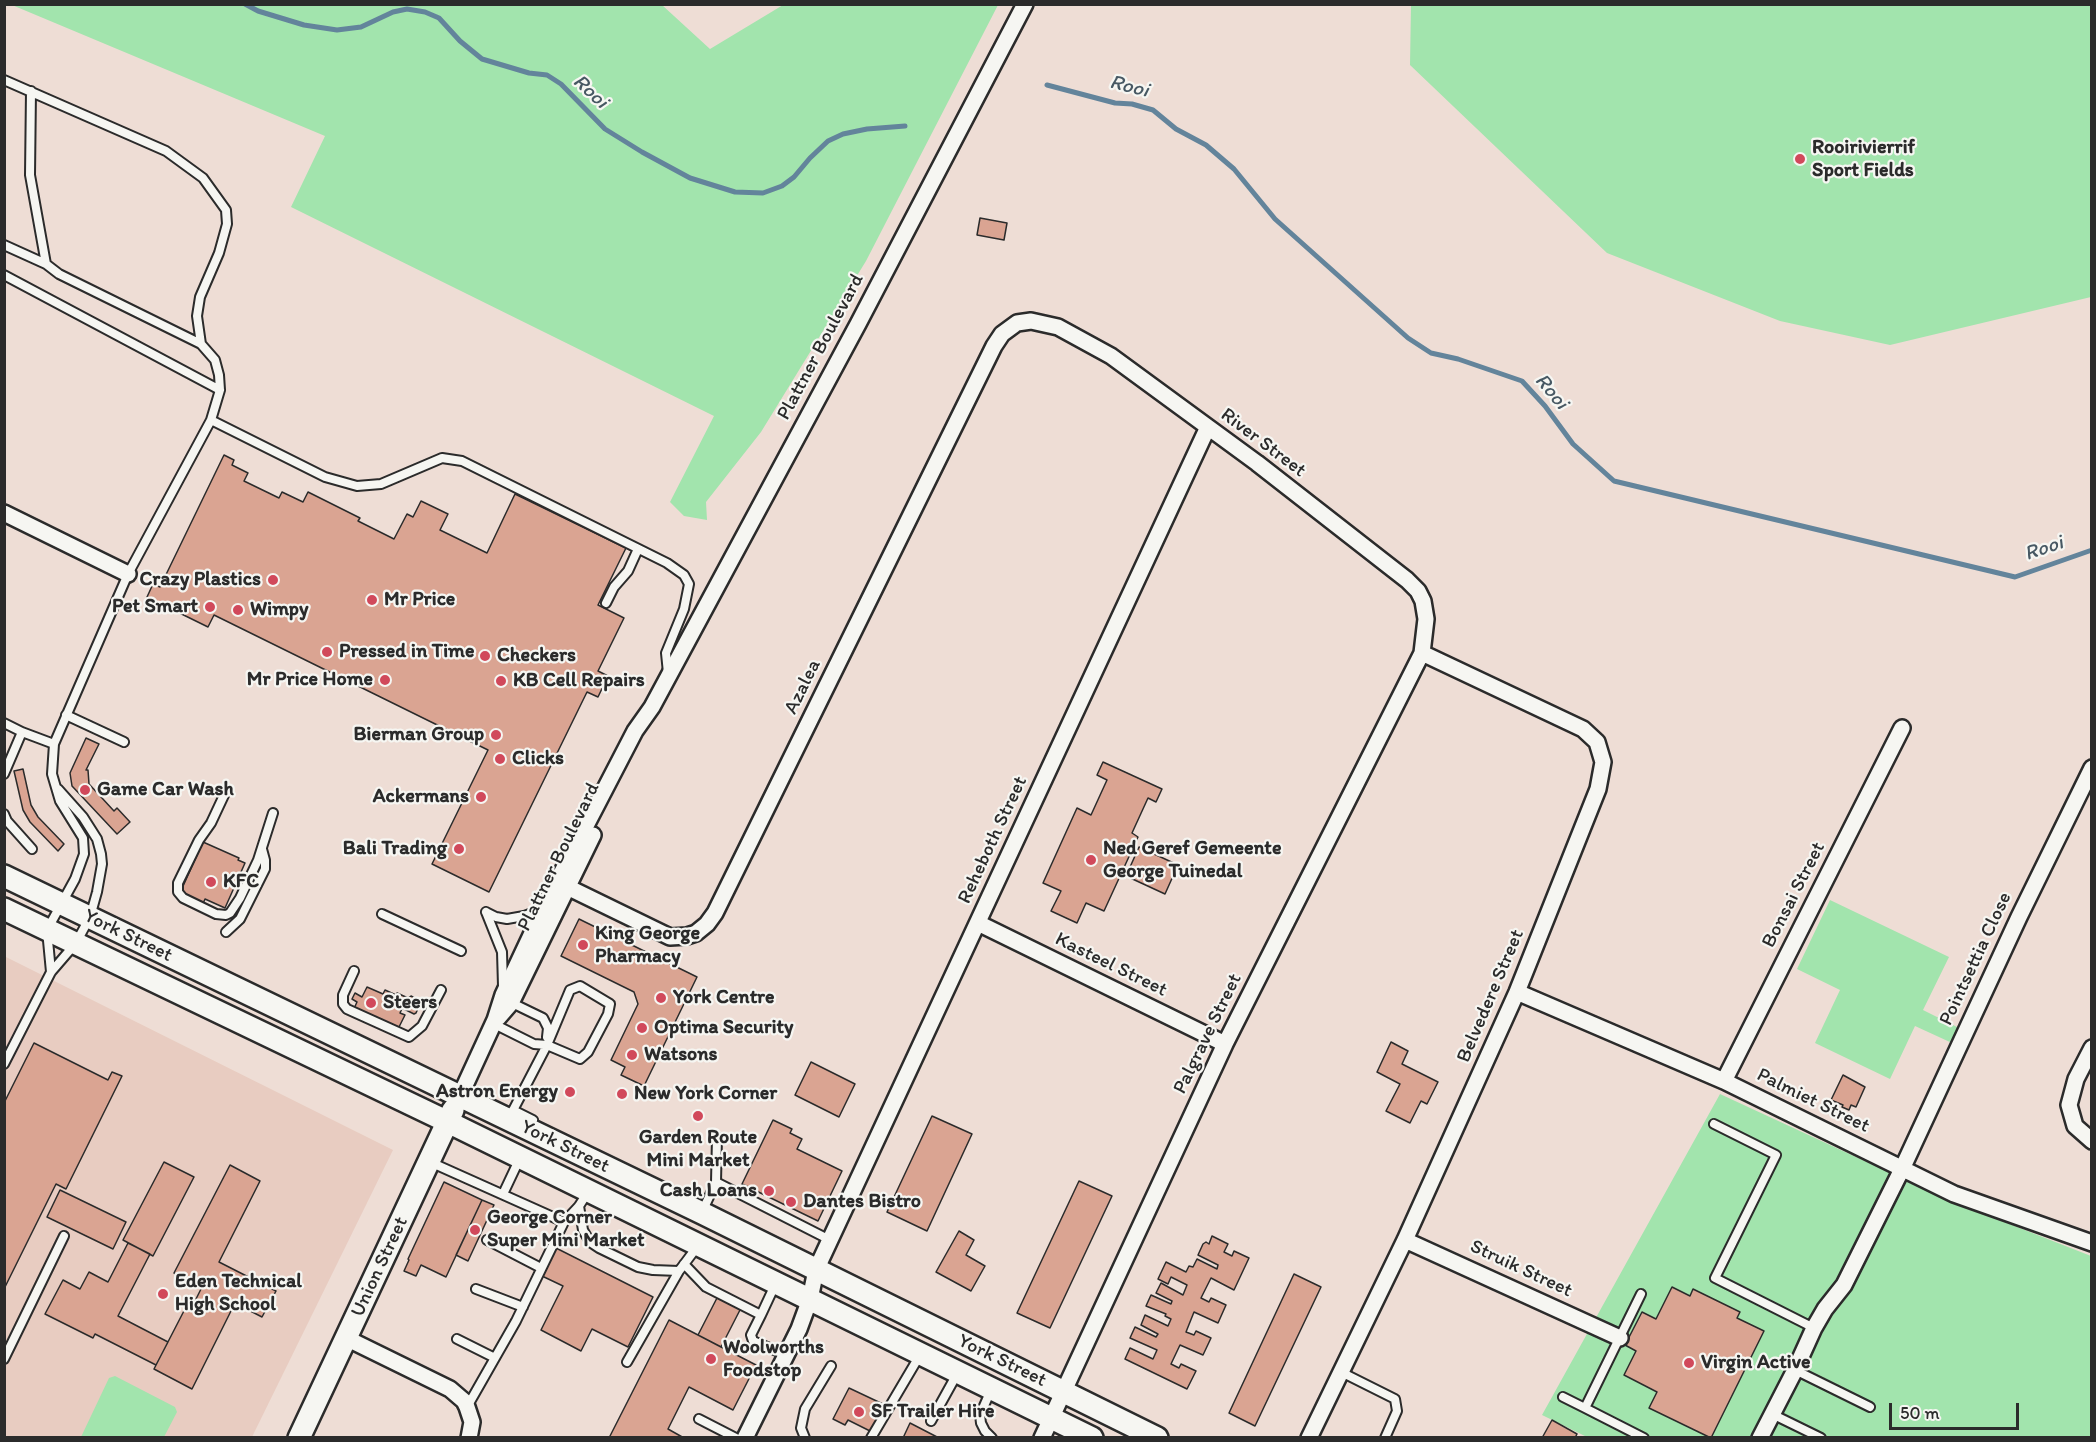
<!DOCTYPE html>
<style>
body{margin:0}
#map{position:relative;width:2096px;height:1442px;overflow:hidden;background:#eeddd5;font-family:Itim,sans-serif}
canvas{display:block}
.frame{position:absolute;inset:0;border:6px solid #2b2b2b;pointer-events:none}
.scale{position:absolute;left:1889px;top:1403px;width:130px;height:27px;box-sizing:border-box;border:3px solid #2b2b2b;border-top:0;padding-left:8px;font-size:18px;line-height:21px;white-space:nowrap;color:#2b2b2b;-webkit-text-stroke:4px #f6f6f2;paint-order:stroke}
</style>
<div id="map">
<canvas width="2096" height="1442"></canvas>
<div class="frame"></div>
<div class="scale">50 m</div>
</div>
<script>
const c = document.querySelector('canvas').getContext('2d');
c.lineJoin = 'round';
function paint(path, color) { c.fillStyle = color; c.fill(path, 'evenodd'); }
const shape = rows => new Path2D(rows.map(r => 'M' + r).join(''));
function trace(path, color, width, dash) { c.strokeStyle = color; c.lineWidth = width; c.lineCap = dash ? 'butt' : 'round'; c.setLineDash(dash || []); c.stroke(path); }
function label(font, color, halo, rows, align = 'center') {
  c.font = font + ' Itim,sans-serif'; c.lineWidth = 4.5; c.setLineDash([]); c.textBaseline = 'middle'; c.strokeStyle = halo; c.fillStyle = color; for (const [text, x, y, turn = 0] of rows) {
    c.save(); c.translate(x, y); c.rotate((+turn || 0) * Math.PI / 180); c.textAlign = isNaN(turn) ? turn : align; if (halo) c.strokeText(text, 0, 0); c.fillText(text, 0, 0); c.restore();
  }
}
paint(shape([
 [4,956,393,1150,252,1437,5,1437]
]), '#e8ccc1');
paint(shape([
 [923,4,998,5,866,261,761,432,706,502,707,520,684,516,670,502,714,416,291,207,325,136,12,5,662,5,710,49,783,5],
 [1411,5,2091,5,2091,297,1890,345,1780,321,1607,253,1410,65],
 [1830,900,1949,957,1923,1010,1959,1028,1952,1043,1915,1026,1890,1079,1815,1043,1840,990,1797,969],
 [1720,1094,1951,1201,2091,1256,2091,1437,1589,1438,1542,1415],
 [115,1376,175,1407,177,1412,164,1437,81,1437,109,1378]
]), '#a2e4ad');
trace(shape([
 [245,4,258,11,304,25,337,30,361,27,393,12,407,9,425,12,439,18,460,41,482,59,529,73,547,75,561,84,605,129,642,152,690,178,735,192,763,193,782,186,794,177,810,158,828,141,843,134,867,129,905,126],
 [1047,85,1115,103,1132,104,1153,110,1176,129,1206,145,1234,169,1275,219,1408,338,1431,353,1458,359,1522,381,1545,406,1573,444,1614,481,2015,577,2092,550]
]), '#63849b', 5);
const building = shape([
 [980,218,1007,223,1004,240,977,235,980,218],
 [224,455,234,460,232,465,248,473,244,481,279,498,282,492,303,502,308,492,360,518,358,521,394,539,407,514,413,517,421,501,448,514,440,530,487,553,515,494,626,548,598,605,624,618,598,671,608,676,598,697,587,692,489,892,432,864,488,750,214,615,208,627,147,597,153,584,160,587,224,455],
 [86,738,99,744,86,770,88,770,89,784,114,811,117,808,130,822,117,834,72,786,70,773,86,738],
 [1103,762,1162,789,1156,802,1148,798,1132,833,1138,837,1104,911,1086,903,1077,923,1051,911,1061,891,1043,883,1077,808,1091,815,1107,780,1097,775,1103,762],
 [23,769,31,805,38,817,64,844,58,851,30,822,23,810,14,771,23,769],
 [203,842,239,858,238,860,245,863,225,908,205,899,202,906,179,895,203,842],
 [1139,847,1178,865,1165,894,1126,876,1139,847],
 [579,919,697,977,644,1086,621,1075,625,1067,611,1060,638,1004,634,992,561,956,579,919],
 [367,987,383,994,385,990,396,995,397,993,408,998,411,996,420,1001,420,1004,416,1013,414,1014,404,1009,405,1007,403,1006,400,1013,405,1015,399,1027,394,1027,361,1011,359,1015,352,1013,357,1002,352,999,355,993,362,997,367,987],
 [1391,1042,1408,1051,1402,1064,1438,1082,1427,1104,1421,1101,1410,1123,1386,1111,1400,1084,1377,1072,1391,1042],
 [34,1043,108,1080,112,1072,122,1076,66,1189,56,1184,4,1289,4,1103,34,1043],
 [811,1062,855,1084,839,1117,795,1095,811,1062],
 [1843,1075,1865,1087,1856,1107,1851,1105,1849,1110,1842,1107,1843,1105,1831,1100,1843,1075],
 [932,1116,972,1134,927,1231,887,1212,932,1116],
 [773,1120,792,1129,790,1133,802,1139,797,1149,842,1171,818,1221,742,1184,773,1120],
 [164,1162,194,1177,153,1256,123,1240,164,1162],
 [230,1165,260,1181,219,1262,276,1291,262,1317,235,1303,192,1389,154,1369,187,1305,192,1307,202,1287,174,1273,230,1165],
 [1079,1181,1112,1196,1050,1328,1017,1313,1079,1181],
 [444,1182,482,1200,446,1277,421,1265,416,1276,404,1271,409,1260,408,1259,444,1182],
 [60,1190,126,1222,113,1249,47,1217,60,1190],
 [482,1200,494,1205,468,1261,456,1255,482,1200],
 [959,1231,974,1240,966,1255,985,1266,971,1291,936,1272,959,1231],
 [1212,1236,1228,1244,1224,1252,1232,1256,1234,1251,1249,1258,1234,1290,1211,1278,1201,1298,1209,1302,1211,1298,1226,1305,1218,1323,1194,1312,1186,1332,1194,1335,1196,1331,1211,1338,1203,1355,1180,1345,1171,1364,1179,1368,1181,1364,1196,1371,1187,1389,1125,1359,1130,1348,1153,1359,1157,1350,1130,1338,1135,1327,1156,1337,1158,1334,1141,1325,1145,1315,1168,1326,1171,1319,1165,1316,1166,1314,1146,1306,1151,1295,1171,1304,1172,1301,1156,1293,1161,1283,1183,1295,1187,1285,1171,1277,1168,1284,1158,1279,1166,1262,1186,1272,1189,1266,1193,1267,1197,1259,1217,1269,1218,1265,1198,1255,1203,1244,1206,1242,1209,1244,1212,1236],
 [128,1243,150,1254,118,1316,168,1342,156,1365,95,1334,93,1338,45,1314,63,1280,80,1289,89,1272,108,1282,128,1243],
 [556,1248,653,1297,628,1347,592,1329,581,1351,541,1330,563,1286,542,1276,556,1248],
 [1294,1274,1321,1287,1255,1426,1229,1413,1294,1274],
 [1672,1287,1690,1296,1693,1289,1740,1312,1737,1318,1764,1331,1711,1438,1649,1408,1657,1392,1624,1375,1636,1351,1625,1345,1642,1312,1656,1319,1672,1287],
 [718,1296,741,1308,721,1347,698,1335,718,1296],
 [669,1320,756,1365,733,1410,689,1387,668,1429,684,1438,609,1438,669,1320],
 [849,1388,885,1405,872,1432,848,1420,845,1425,833,1419,849,1388],
 [1552,1420,1577,1434,1575,1438,1542,1438,1552,1420],
 [910,1423,939,1438,903,1438,910,1423]
]);
paint(building, '#daa492');
trace(building, '#2b2b2b', 1.5);
const lane = shape([
 [4,80,166,151,203,178,226,210,227,224,219,253,200,297,197,316,201,344,215,360,219,375,220,390,211,420,128,574,54,744,52,774,60,801,83,838,84,854,75,879,47,930,51,972],
 [31,91,30,175,46,264,59,274,201,344],
 [4,245,46,264],
 [4,275,220,390],
 [211,420,325,477,357,486,381,484,442,458,462,461,667,563,684,575,689,584,684,609,666,653,668,673],
 [606,603,614,587,628,571,638,549],
 [66,715,124,742],
 [4,723,22,732,54,744],
 [4,774,22,732],
 [226,791,211,823,199,840,178,883,178,892,183,898,216,914,226,915,230,913,240,898,258,860,273,813],
 [4,814,7,821,32,849],
 [486,912,502,952,503,986],
 [486,912,496,917,507,919,524,916,542,909],
 [382,914,461,951],
 [226,932,240,919,265,869,265,860,262,849],
 [354,971,343,995,343,1004,347,1009,409,1037,422,1026,441,990],
 [510,1002,543,1018,548,1028,547,1037],
 [494,1024,534,1044,547,1045,580,1059,588,1052,608,1014,610,1004,580,986,570,990,547,1045,509,1118],
 [4,1064,51,972,76,943,90,917,97,892,102,864,101,854,97,839,83,817,58,789],
 [513,1110,533,1120],
 [1714,1124,1776,1155,1715,1278,1814,1328],
 [430,1162,564,1222],
 [716,1182,830,1240],
 [503,1194,520,1158],
 [579,1206,583,1230,590,1242,599,1248,638,1267,653,1270,679,1271,697,1247],
 [702,1212,716,1182,717,1137],
 [487,1240,541,1268],
 [684,1264,706,1287,761,1315,775,1285],
 [476,1289,523,1307],
 [1641,1294,1585,1408,1644,1438],
 [761,1315,751,1335,753,1341,786,1355],
 [457,1339,495,1358],
 [4,1359,64,1236],
 [627,1362,679,1271],
 [1795,1370,1870,1407],
 [1341,1372,1395,1399,1397,1411,1385,1438],
 [991,1390,980,1415,981,1423,985,1431,992,1438],
 [1563,1397,1585,1408],
 [467,1407,516,1321,564,1222,579,1206,588,1192],
 [1772,1414,1821,1438],
 [699,1419,736,1438],
 [931,1421,957,1374],
 [805,1438,801,1428,805,1409,831,1366],
 [871,1438,920,1355]
]);
const street = shape([
 [4,513,128,574],
 [557,882,670,937,687,936,696,933,707,924,715,913,994,346,1002,334,1017,323,1031,321,1058,327,1111,356,1257,463,1407,580,1418,591,1423,601,1426,619,1422,653,1225,1044,1042,1438],
 [978,923,1225,1044],
 [1517,992,1724,1081,1954,1194,2092,1243],
 [498,1018,511,1003,593,835],
 [2092,1048,2076,1079,2069,1105,2075,1126,2092,1141],
 [1724,1081,1902,728],
 [460,1096,495,1020,503,995,549,897,635,731,652,707,858,324,1025,4],
 [1405,1240,1620,1338],
 [346,1338,450,1389,464,1401,467,1407,472,1422,469,1438],
 [745,1438,799,1329,810,1299,816,1270,1208,427],
 [1309,1438,1405,1240,1517,992,1598,789,1603,762,1597,742,1583,729,1422,653],
 [1760,1438,1795,1370,1814,1328,1825,1309,1844,1285,1902,1169,2019,917,2092,768]
]);
const secondary = shape([
 [4,876,702,1213,1157,1438],
 [4,909,448,1122,1092,1438],
 [299,1438,453,1110]
]);
trace(lane, '#2b2b2b', 12);
trace(street, '#2b2b2b', 20);
trace(secondary, '#2b2b2b', 26);
trace(lane, '#f6f6f2', 8);
trace(street, '#f6f6f2', 15);
trace(secondary, '#f6f6f2', 21);
for (const [x, y, r, color] of [
 [1800,159,6,"#d1495b"],
 [273,580,6,"#d1495b"],
 [372,600,6,"#d1495b"],
 [210,607,6,"#d1495b"],
 [238,610,6,"#d1495b"],
 [327,652,6,"#d1495b"],
 [485,656,6,"#d1495b"],
 [385,680,6,"#d1495b"],
 [501,681,6,"#d1495b"],
 [496,735,6,"#d1495b"],
 [500,759,6,"#d1495b"],
 [85,790,6,"#d1495b"],
 [481,797,6,"#d1495b"],
 [459,849,6,"#d1495b"],
 [1091,860,6,"#d1495b"],
 [211,882,6,"#d1495b"],
 [583,945,6,"#d1495b"],
 [661,998,6,"#d1495b"],
 [371,1003,6,"#d1495b"],
 [642,1028,6,"#d1495b"],
 [632,1055,6,"#d1495b"],
 [570,1092,6,"#d1495b"],
 [622,1094,6,"#d1495b"],
 [698,1116,6,"#d1495b"],
 [769,1191,6,"#d1495b"],
 [791,1202,6,"#d1495b"],
 [475,1230,6,"#d1495b"],
 [163,1294,6,"#d1495b"],
 [711,1359,6,"#d1495b"],
 [1689,1363,6,"#d1495b"],
 [859,1412,6,"#d1495b"]
]) { const dot = new Path2D(); dot.arc(x, y, r, 0, 2 * Math.PI); c.fillStyle = color; c.fill(dot); trace(dot, '#f6f6f2', 2); }
label('bold 20px', '#2b2b2b', '#f6f6f2', [
 ["Rooirivierrif",1812,148],
 ["Sport Fields",1812,171],
 ["Crazy Plastics",261,580,"right"],
 ["Mr Price",384,600],
 ["Pet Smart",198,607,"right"],
 ["Wimpy",250,610],
 ["Pressed in Time",339,652],
 ["Checkers",497,656],
 ["Mr Price Home",373,680,"right"],
 ["KB Cell Repairs",513,681],
 ["Bierman Group",484,735,"right"],
 ["Clicks",512,759],
 ["Game Car Wash",97,790],
 ["Ackermans",469,797,"right"],
 ["Bali Trading",447,849,"right"],
 ["Ned Geref Gemeente",1103,849],
 ["George Tuinedal",1103,872],
 ["KFC",223,882],
 ["King George",595,934],
 ["Pharmacy",595,957],
 ["York Centre",673,998],
 ["Steers",383,1003],
 ["Optima Security",654,1028],
 ["Watsons",644,1055],
 ["Astron Energy",558,1092,"right"],
 ["New York Corner",634,1094],
 ["Garden Route",698,1138,"center"],
 ["Mini Market",698,1161,"center"],
 ["Cash Loans",757,1191,"right"],
 ["Dantes Bistro",803,1202],
 ["George Corner",487,1218],
 ["Super Mini Market",487,1241],
 ["Eden Technical",175,1282],
 ["High School",175,1305],
 ["Woolworths",723,1348],
 ["Foodstop",723,1371],
 ["Virgin Active",1701,1363],
 ["SF Trailer Hire",871,1412]
], 'left');
label('20px', '#2b2b2b', '#f6f6f2', [
 ["Plattner Boulevard",821,347,-62],
 ["River Street",1263,443,37],
 ["Azalea",803,687,-64],
 ["Reheboth Street",993,840,-65],
 ["Plattner Boulevard",559,857,-64],
 ["Bonsai Street",1794,895,-63],
 ["York Street",128,936,26],
 ["Pointsettia Close",1976,959,-65],
 ["Kasteel Street",1111,965,26],
 ["Belvedere Street",1491,996,-67],
 ["Palgrave Street",1208,1034,-64],
 ["Palmiet Street",1813,1101,26],
 ["York Street",565,1147,26],
 ["Union Street",380,1267,-65],
 ["Struik Street",1521,1269,25],
 ["York Street",1002,1361,26]
]);
label('italic 21px', '#475863', '#f6f6f2', [
 ["Rooi",1129,87,14],
 ["Rooi",590,92,43],
 ["Rooi",1551,392,50],
 ["Rooi",2044,549,-19]
]);
</script>
